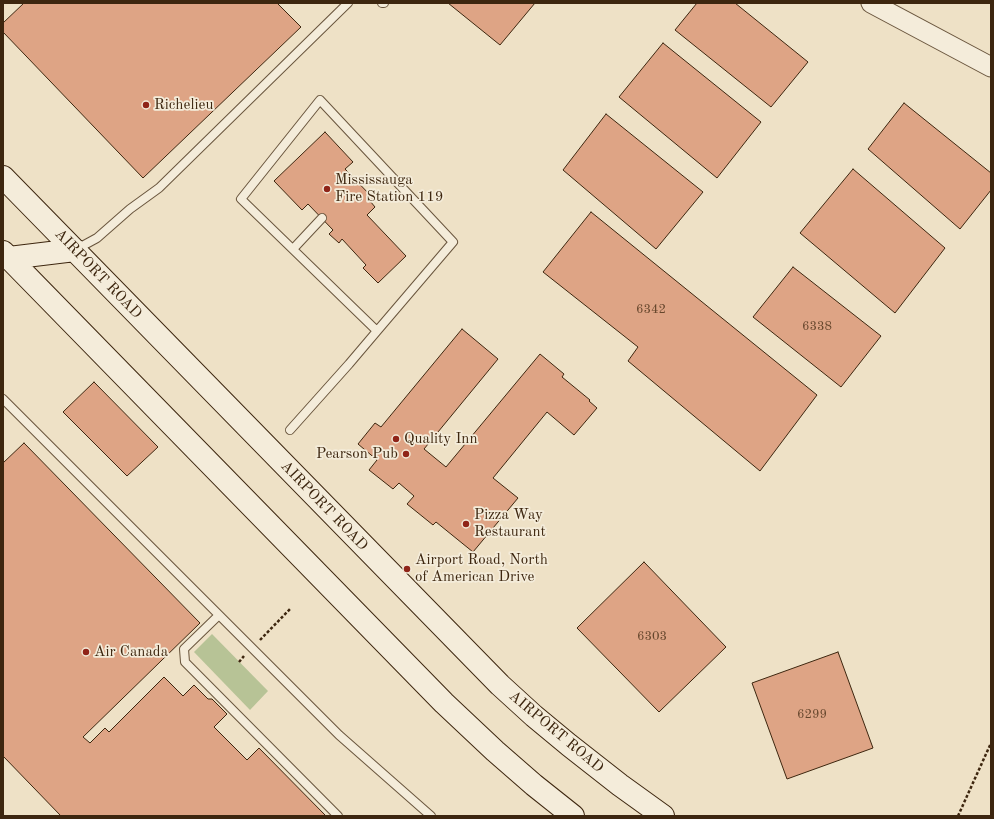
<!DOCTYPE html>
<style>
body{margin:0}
#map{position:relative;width:994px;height:819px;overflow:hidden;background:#eee1c6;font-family:"Old Standard TT",serif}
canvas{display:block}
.frame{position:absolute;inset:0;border:4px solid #3d260f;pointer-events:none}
</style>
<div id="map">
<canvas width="994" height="819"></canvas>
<div class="frame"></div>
</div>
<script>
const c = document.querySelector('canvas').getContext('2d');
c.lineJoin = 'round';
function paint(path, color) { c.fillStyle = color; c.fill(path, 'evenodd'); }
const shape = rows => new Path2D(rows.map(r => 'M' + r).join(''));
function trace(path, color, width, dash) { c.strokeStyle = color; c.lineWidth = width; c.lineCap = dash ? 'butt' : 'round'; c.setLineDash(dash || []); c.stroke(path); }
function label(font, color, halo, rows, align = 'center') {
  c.font = font + ' "Old Standard TT",serif'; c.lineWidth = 3.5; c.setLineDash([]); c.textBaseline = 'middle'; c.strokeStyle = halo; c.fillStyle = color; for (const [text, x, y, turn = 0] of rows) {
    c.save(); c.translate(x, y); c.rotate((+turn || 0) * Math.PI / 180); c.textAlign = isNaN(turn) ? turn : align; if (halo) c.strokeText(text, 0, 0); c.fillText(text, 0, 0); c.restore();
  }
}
paint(shape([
 [212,634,268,691,250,710,194,652]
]), '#b7c396');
const building = shape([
 [24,3,277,3,301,27,143,178,3,32,3,23,24,3],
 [448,3,535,3,500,45,448,3],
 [697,3,735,3,808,62,771,107,675,30,697,3],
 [663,43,761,122,717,178,619,97,663,43],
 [904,103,991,173,991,190,960,229,868,149,904,103],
 [606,114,703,192,656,249,563,170,606,114],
 [325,132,353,162,345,169,373,198,370,201,375,207,367,215,406,256,378,283,363,268,366,265,342,239,339,243,329,234,333,230,308,204,302,210,274,181,325,132],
 [853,169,945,248,895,313,800,233,853,169],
 [591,212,817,395,760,471,628,361,638,347,543,272,591,212],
 [793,267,881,336,841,387,753,317,793,267],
 [462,329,498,359,424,449,446,467,540,354,564,374,562,377,590,400,589,401,597,408,574,435,547,412,493,478,518,498,473,552,436,522,433,525,407,504,414,496,399,483,393,489,369,470,377,460,358,444,375,423,381,427,462,329],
 [94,382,158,447,127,476,63,412,94,382],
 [24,443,200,623,83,737,90,743,105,728,109,732,164,677,183,696,194,685,208,699,212,699,227,714,214,727,247,760,259,748,326,816,61,816,3,756,3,463,24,443],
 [644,562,726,647,659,712,577,628,644,562],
 [838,652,873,748,787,779,752,683,838,652]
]);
paint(building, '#dea485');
trace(building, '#3d260f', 1);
const service = shape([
 [382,3,384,3],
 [293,249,322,218],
 [75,250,97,238,130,209,159,188,348,3],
 [3,399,339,735,431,816],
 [290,430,349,364,377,331,241,199,320,100,453,242,377,331],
 [219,615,184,649,185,662,338,816]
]);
const tertiary = shape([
 [871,3,991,67]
]);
const secondary = shape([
 [3,177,500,685,534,716,569,745,620,785,663,816],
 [3,252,444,703,495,751,534,785,573,816],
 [9,258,75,250]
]);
trace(service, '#69553d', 10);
trace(tertiary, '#69553d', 21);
trace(secondary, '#3d260f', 24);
trace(shape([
 [260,640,290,609],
 [239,662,244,656],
 [958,816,991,743]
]), '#3d260f', 2.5, [3, 2]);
trace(service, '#f4ecda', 8);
trace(tertiary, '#f4ecda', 19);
trace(secondary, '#f4ecda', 22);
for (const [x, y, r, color] of [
 [146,105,4,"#8f2418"],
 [327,189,4,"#8f2418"],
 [396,439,4,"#8f2418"],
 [406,454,4,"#8f2418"],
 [466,524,4,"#8f2418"],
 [407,569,4,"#8f2418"],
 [86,652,4,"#8f2418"]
]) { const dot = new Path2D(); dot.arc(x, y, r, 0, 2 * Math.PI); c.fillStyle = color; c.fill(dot); trace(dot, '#f4ecda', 1.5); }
label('13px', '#65462c', null, [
 ["6342",651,310],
 ["6338",817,327],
 ["6303",652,637],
 ["6299",812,715]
]);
label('15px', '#3d260f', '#f4ecda', [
 ["Richelieu",154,105],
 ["Mississauga",335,180],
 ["Fire Station 119",335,197],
 ["Quality Inn",404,439],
 ["Pearson Pub",398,454,"right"],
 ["Pizza Way",474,515],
 ["Restaurant",474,532],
 ["Airport Road, North",415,560],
 ["of American Drive",415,577],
 ["Air Canada",94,652]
], 'left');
label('15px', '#3d260f', '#f4ecda', [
 ["AIRPORT ROAD",98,274,46],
 ["AIRPORT ROAD",324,506,46],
 ["AIRPORT ROAD",556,732,40]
]);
</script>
